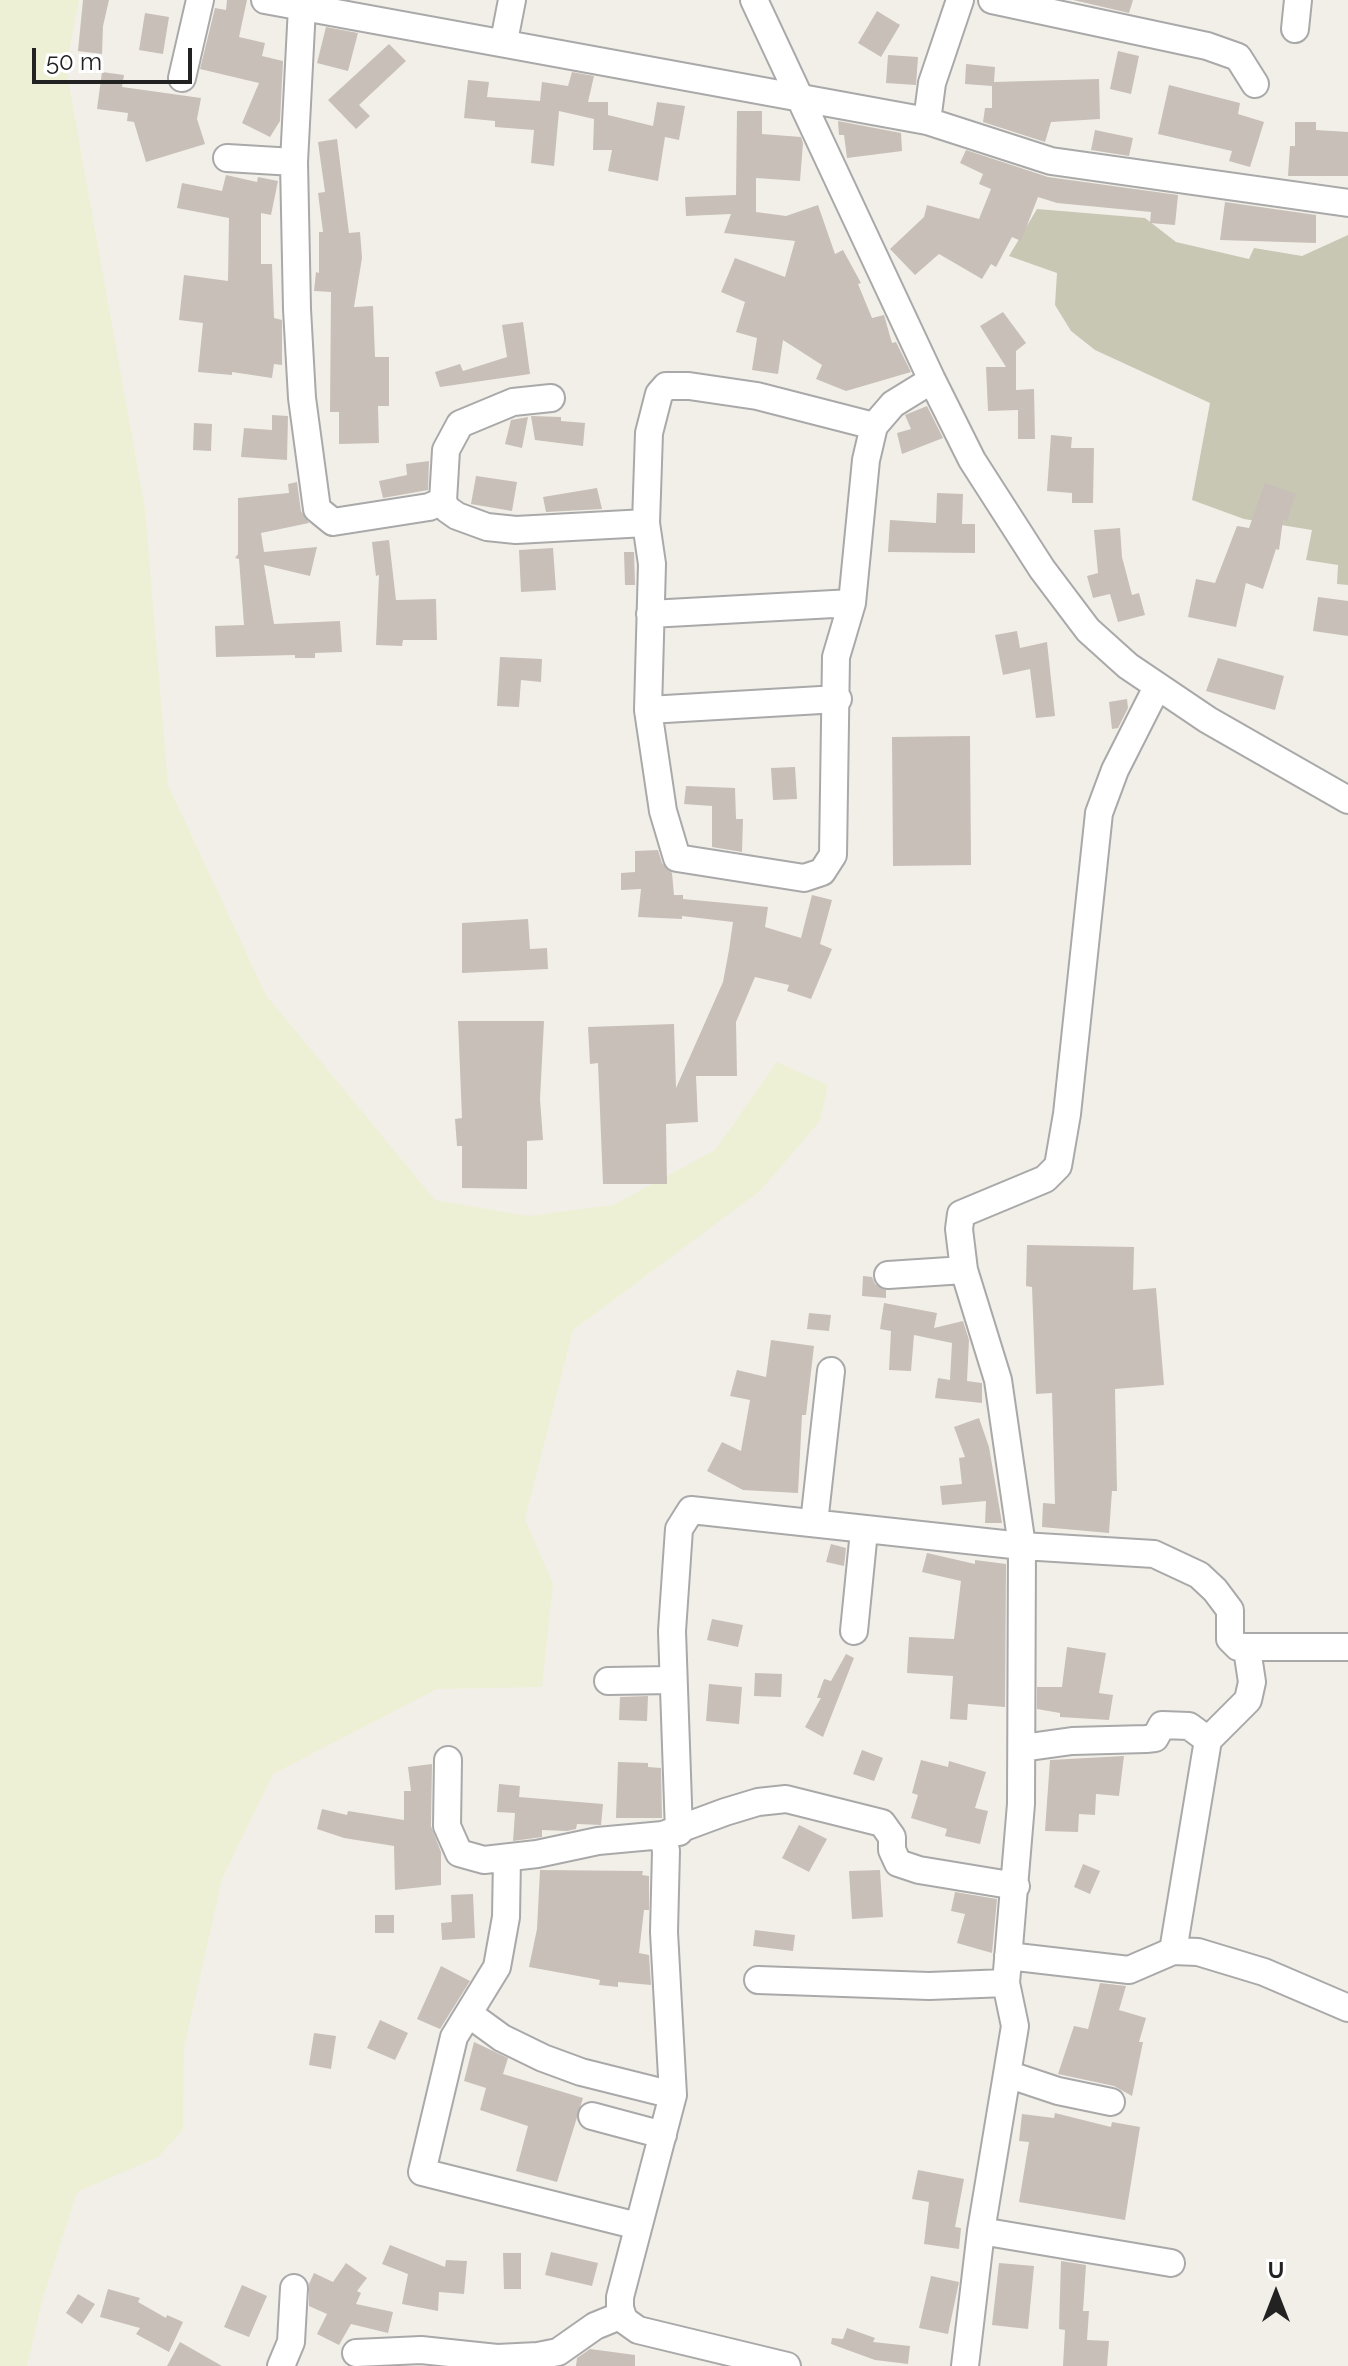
<!DOCTYPE html>
<style>
body{margin:0}
#map{position:relative;width:1348px;height:2366px;overflow:hidden;background:#f2efe9;font-family:Raleway,sans-serif}
canvas{display:block}
.north{position:absolute;left:1236px;top:2254px;width:80px;height:80px;-webkit-text-stroke:6px #fff;paint-order:stroke;rotate:0deg;font-size:22px;font-weight:700;line-height:32px;text-align:center;color:#222}
.north::after{content:'';display:block;margin:auto;width:28px;height:36px;background:#222;clip-path:polygon(50% 0,100% 100%,50% 72%,0 100%)}
.scale{position:absolute;left:32px;top:48px;width:160px;height:36px;box-sizing:border-box;border:4px solid #222;border-top:0;padding-left:10px;font-size:24px;line-height:28px;white-space:nowrap;color:#222;-webkit-text-stroke:6px #fff;paint-order:stroke}
</style>
<div id="map">
<canvas width="1348" height="2366"></canvas>
<div class="north">U</div>
<div class="scale">50 m</div>
</div>
<script>
const c = document.querySelector('canvas').getContext('2d');
c.lineJoin = 'round';
function paint(path, color) { c.fillStyle = color; c.fill(path, 'evenodd'); }
const shape = rows => new Path2D(rows.map(r => 'M' + r).join(''));
function trace(path, color, width, dash) { c.strokeStyle = color; c.lineWidth = width; c.lineCap = dash ? 'butt' : 'round'; c.setLineDash(dash || []); c.stroke(path); }
paint(shape([
 [1037,209,1145,218,1176,242,1249,259,1254,248,1302,256,1348,235,1348,585,1337,584,1338,565,1306,560,1312,530,1244,519,1192,500,1210,403,1095,350,1071,331,1055,305,1057,273,1009,256]
]), '#c7c7b4');
paint(shape([
 [0,0,79,0,66,68,145,509,168,785,266,995,435,1200,528,1216,613,1205,715,1150,777,1062,828,1085,820,1121,760,1191,573,1330,525,1519,553,1584,542,1687,437,1689,273,1774,222,1879,184,2048,183,2130,158,2157,77,2192,42,2301,27,2366,0,2366]
]), '#eef0d5');
paint(shape([
 [83,0,109,0,103,26,102,54,78,51],
 [227,0,247,0,239,37,265,43,262,56,283,61,280,121,270,137,242,123,259,83,200,69,215,8,226,10],
 [1073,0,1133,0,1129,13],
 [877,11,900,25,881,57,858,43],
 [145,13,169,17,163,54,139,50],
 [326,27,358,33,348,71,317,63],
 [389,44,406,61,359,105,370,116,356,129,328,100],
 [1118,51,1139,56,1131,94,1110,89],
 [888,55,918,57,916,85,886,83],
 [966,64,995,67,994,82,1099,79,1100,119,1051,122,1045,142,983,122,985,108,992,108,992,86,965,84],
 [102,72,124,75,122,87,201,98,197,119,205,144,146,162,134,122,127,121,128,113,97,109],
 [572,72,594,76,588,102,608,102,608,115,653,126,657,102,685,106,679,140,665,137,658,181,608,171,612,150,593,150,594,119,559,111,554,166,531,163,534,130,495,127,495,121,464,118,468,80,489,82,487,97,540,101,542,82,568,86],
 [1169,85,1240,103,1238,114,1264,122,1250,167,1229,161,1232,151,1158,134],
 [737,111,762,111,762,134,801,137,803,143,800,181,756,178,756,212,786,216,818,205,835,254,843,250,861,283,858,284,872,318,884,315,892,343,896,342,911,372,846,391,816,379,822,365,783,340,778,374,752,370,757,338,736,332,745,302,721,292,735,258,785,277,795,241,724,233,731,214,686,216,685,197,736,195],
 [838,121,901,133,902,151,847,158,844,135,839,135],
 [1295,122,1316,122,1316,130,1348,132,1348,176,1288,176,1290,146,1295,146],
 [1095,130,1133,138,1129,156,1091,150],
 [337,139,349,233,360,232,362,258,354,307,373,306,375,357,389,357,389,406,378,406,379,443,339,444,339,412,330,412,331,292,314,291,316,272,319,273,319,232,323,232,318,193,325,192,318,142],
 [966,150,1048,177,1178,195,1175,225,1150,223,1151,212,1057,203,1038,197,1021,241,1012,237,996,267,991,264,982,279,939,254,915,275,890,249,924,217,927,205,979,219,991,189,979,184,983,174,960,163],
 [226,175,257,182,258,177,278,181,271,215,261,213,261,264,272,264,274,318,282,320,282,365,274,364,272,378,232,372,232,375,198,372,203,323,179,320,184,275,228,281,229,218,177,208,182,183,222,191],
 [1225,202,1316,215,1316,243,1220,240],
 [1003,312,1026,343,1016,351,1016,390,1034,389,1035,439,1018,439,1018,410,988,411,986,367,1006,367,980,326],
 [523,322,530,374,440,387,435,372,460,364,463,371,507,357,502,325],
 [927,406,943,438,902,454,897,433,911,429,905,415],
 [272,415,288,416,287,460,241,457,244,428,272,430],
 [531,416,561,417,561,421,585,423,583,446,535,440],
 [528,417,522,448,505,444,511,420],
 [194,423,212,424,211,451,193,450],
 [1051,435,1072,437,1071,448,1094,448,1093,503,1072,503,1072,493,1047,491],
 [429,461,428,490,383,498,379,481,407,475,406,464],
 [476,476,517,482,512,511,471,504],
 [297,482,301,511,309,523,261,533,264,552,317,547,310,576,264,565,274,624,340,621,342,652,315,653,315,658,295,658,295,655,216,657,215,626,244,625,239,559,235,558,238,554,238,498,289,493,288,484],
 [1265,483,1296,494,1287,521,1283,520,1279,550,1276,549,1263,589,1246,583,1236,627,1188,617,1196,579,1215,583,1237,526,1249,528],
 [597,488,602,509,546,512,543,497],
 [937,493,963,494,962,524,975,524,975,553,888,552,890,520,936,523],
 [1120,528,1122,557,1132,595,1139,593,1145,615,1118,622,1110,594,1093,598,1087,576,1098,573,1094,530],
 [389,540,396,600,436,599,437,640,403,640,402,646,376,645,379,575,376,576,372,542],
 [553,548,556,590,521,592,519,550],
 [624,552,634,552,635,585,625,585],
 [1318,597,1348,601,1348,636,1313,631],
 [1017,631,1020,648,1047,642,1055,716,1036,718,1030,669,1003,675,995,635],
 [500,657,542,659,541,682,521,680,519,707,497,706],
 [1218,658,1284,676,1275,710,1206,691],
 [1127,699,1128,708,1118,728,1112,729,1109,702],
 [970,736,971,865,893,866,892,737],
 [795,767,797,799,773,800,771,768],
 [686,786,735,788,736,819,743,819,742,852,712,847,712,806,684,804],
 [658,850,662,863,672,873,674,895,683,895,683,899,768,907,765,927,801,938,812,895,832,900,820,944,832,949,811,999,787,991,789,985,755,977,736,1022,737,1076,696,1076,698,1122,666,1124,667,1184,603,1184,598,1063,590,1064,588,1027,674,1024,676,1088,723,982,729,950,733,922,682,916,682,919,638,917,641,889,621,890,621,873,635,872,635,851],
 [528,919,530,949,547,948,548,969,462,973,462,923],
 [458,1021,544,1021,540,1099,543,1140,527,1141,527,1189,462,1188,462,1146,457,1146,455,1119,462,1118],
 [1027,1245,1134,1247,1133,1290,1156,1288,1164,1385,1115,1389,1117,1491,1112,1491,1109,1533,1042,1527,1043,1503,1055,1504,1052,1393,1036,1394,1032,1287,1026,1286],
 [863,1276,872,1277,875,1284,886,1290,886,1298,862,1296],
 [884,1303,937,1313,934,1328,963,1321,969,1340,967,1381,982,1383,982,1403,935,1398,938,1378,950,1380,952,1343,914,1335,911,1371,889,1370,891,1331,880,1329],
 [809,1313,831,1315,829,1331,807,1329],
 [771,1340,814,1346,806,1415,802,1415,798,1493,743,1490,707,1471,722,1442,741,1451,750,1400,730,1396,737,1370,766,1377],
 [979,1418,989,1447,1002,1523,985,1523,986,1501,942,1505,940,1486,962,1484,959,1458,965,1457,954,1427],
 [831,1544,846,1548,844,1566,826,1562],
 [927,1553,975,1564,975,1560,1006,1564,1005,1707,968,1704,967,1720,950,1719,953,1676,907,1673,909,1637,954,1639,961,1581,922,1572],
 [712,1619,743,1625,738,1647,707,1640],
 [1067,1647,1106,1653,1099,1693,1113,1695,1109,1720,1060,1717,1060,1713,1037,1709,1037,1687,1062,1687],
 [846,1654,854,1658,823,1737,805,1727,821,1698,817,1698,824,1679,831,1681],
 [755,1673,782,1674,781,1697,754,1696],
 [709,1684,742,1687,739,1724,706,1721],
 [648,1696,647,1721,619,1720,620,1697],
 [862,1750,883,1758,874,1781,853,1774],
 [1124,1756,1119,1796,1096,1794,1095,1815,1079,1814,1078,1832,1045,1831,1050,1760],
 [921,1760,948,1767,949,1761,986,1772,975,1808,988,1811,980,1844,945,1836,947,1829,911,1818,918,1795,912,1793],
 [618,1762,648,1763,648,1767,661,1768,662,1818,616,1818],
 [432,1764,431,1826,441,1852,441,1885,395,1890,394,1846,344,1838,317,1829,322,1809,347,1815,348,1811,404,1820,404,1791,411,1791,408,1767],
 [499,1784,520,1786,519,1797,603,1804,601,1825,577,1824,576,1829,567,1831,542,1830,542,1837,513,1841,515,1813,497,1812],
 [799,1825,827,1839,809,1872,782,1858],
 [1083,1864,1100,1871,1090,1894,1074,1887],
 [540,1870,643,1871,642,1875,649,1876,649,1910,644,1910,639,1953,649,1955,651,1985,618,1982,618,1987,599,1985,600,1980,529,1967,537,1929],
 [880,1870,883,1917,852,1919,849,1871],
 [955,1892,997,1899,992,1953,957,1943,965,1914,951,1911],
 [473,1894,475,1938,442,1940,441,1923,452,1922,451,1895],
 [375,1915,394,1915,394,1933,375,1933],
 [755,1930,795,1935,793,1951,753,1946],
 [441,1966,470,1981,440,2029,417,2019],
 [1100,1983,1126,1986,1119,2010,1146,2018,1139,2042,1143,2042,1132,2096,1114,2086,1058,2074,1074,2026,1088,2029],
 [380,2020,408,2033,395,2060,367,2048],
 [314,2033,336,2036,331,2069,309,2065],
 [474,2042,508,2058,503,2074,583,2098,557,2182,516,2171,528,2126,480,2110,486,2088,464,2081],
 [1055,2113,1111,2127,1112,2122,1140,2127,1125,2220,1019,2202,1029,2142,1019,2141,1022,2114,1054,2118],
 [918,2170,964,2179,955,2227,961,2228,959,2249,924,2244,929,2202,912,2199],
 [390,2245,445,2267,446,2260,467,2261,464,2294,439,2292,438,2311,402,2304,408,2274,382,2264],
 [551,2252,598,2263,592,2286,545,2275],
 [503,2253,521,2253,521,2289,504,2289],
 [1061,2261,1086,2265,1083,2311,1089,2311,1087,2340,1109,2341,1107,2366,1063,2366,1065,2330,1059,2329],
 [346,2263,367,2278,357,2291,361,2293,356,2304,393,2312,388,2333,351,2324,339,2345,317,2334,327,2314,309,2306,309,2284,314,2273,333,2282],
 [999,2263,1034,2266,1028,2329,992,2325],
 [931,2276,959,2282,948,2334,919,2328],
 [242,2285,267,2296,249,2337,224,2327],
 [108,2289,140,2298,138,2302,166,2318,167,2315,183,2322,169,2352,136,2334,140,2328,100,2317],
 [78,2294,95,2304,82,2324,66,2313],
 [847,2328,875,2338,873,2342,910,2346,908,2364,875,2360,831,2344,832,2338,843,2339],
 [180,2342,222,2366,167,2366],
 [590,2349,635,2355,635,2366,576,2366,577,2358]
]), '#c7bfb8');
const minor = shape([
 [265,0,927,121,1051,161,1348,203],
 [754,0,932,380,972,460,1042,569,1088,630,1128,666,1208,720,1348,800],
 [992,0,1207,46,1238,57,1255,84],
 [302,7,294,162,297,309,302,398,317,509,333,522,429,507,443,501,447,509,457,516,487,527,516,530,646,523],
 [1295,29,1298,0],
 [504,41,512,0],
 [182,78,200,0],
 [927,121,932,83,960,0],
 [227,158,294,162],
 [874,426,757,396,689,386,666,386,659,394,649,433,646,523,652,564,648,710,663,811,677,858,804,878,822,872,833,855,836,657,852,603,866,460,874,426,893,404,932,380],
 [443,501,446,450,460,424,513,402,551,398],
 [650,614,852,603],
 [648,710,838,699],
 [888,1275,964,1270],
 [814,1523,831,1371],
 [854,1631,864,1531],
 [608,1681,672,1680],
 [1022,1748,1072,1741,1146,1739,1155,1738,1162,1725,1189,1726,1208,1740],
 [448,1760,447,1826,459,1853,484,1860,537,1854,598,1841,663,1835,725,1812,758,1802,786,1799,882,1823,892,1837,892,1850,898,1863,919,1870,1016,1886],
 [679,1832,672,1631,679,1529,691,1510,1022,1546,1154,1554,1199,1575,1215,1590,1230,1610,1230,1639,1238,1647,1348,1647],
 [663,1835,666,1851,664,1932,673,2095,620,2297,620,2308,624,2320,638,2330,787,2366],
 [507,1858,506,1917,497,1967,454,2037,422,2172,638,2226],
 [1173,1951,1208,1740,1248,1700,1252,1682,1247,1649],
 [1008,1956,1129,1970,1173,1951,1198,1952,1264,1972,1348,2008],
 [758,1980,929,1986,1006,1983],
 [469,2014,502,2038,543,2058,581,2072,673,2095],
 [1007,2074,1058,2091,1111,2102],
 [592,2116,663,2135],
 [981,2231,1171,2263],
 [356,2353,421,2350,497,2358,538,2356,558,2352,595,2326,622,2315],
 [281,2366,291,2342,294,2288],
 [965,2366,981,2231,1015,2026,1006,1983,1021,1804,1022,1546,998,1380,964,1270,959,1229,961,1214,1045,1179,1058,1166,1067,1114,1099,813,1115,770,1157,687]
]);
trace(minor, '#a9a9a9', 30);
trace(minor, '#fff', 26);
</script>
